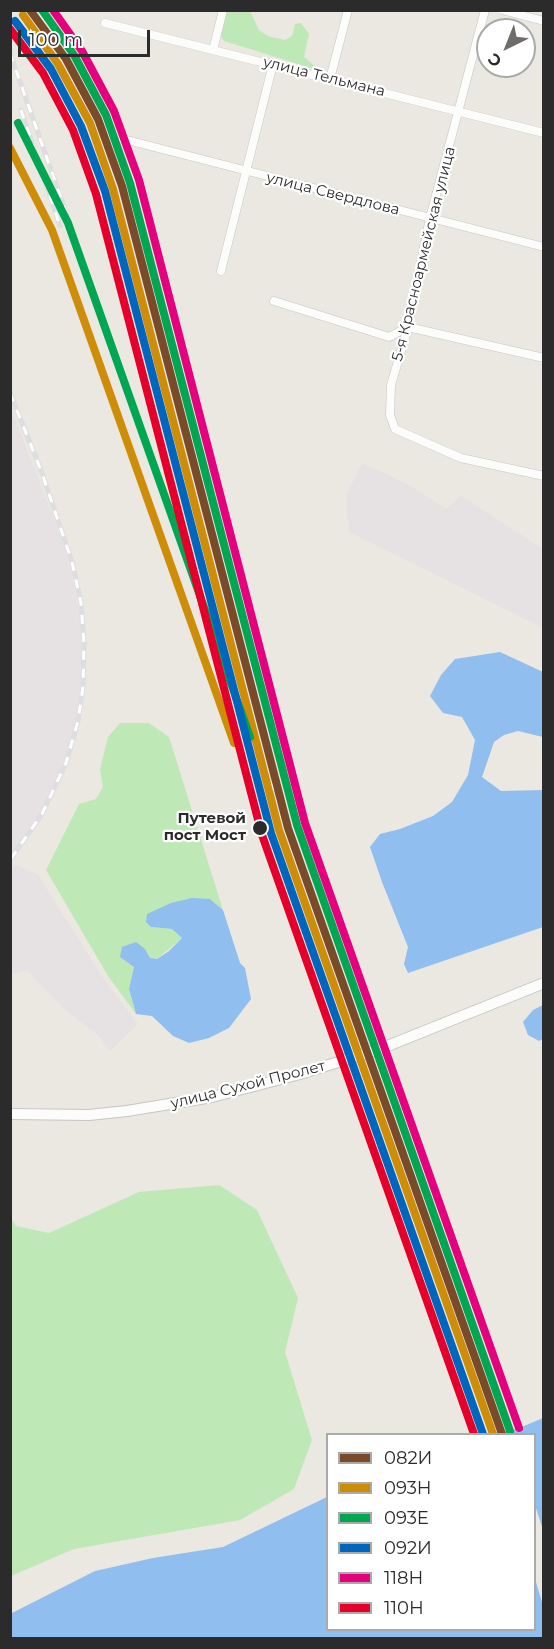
<!DOCTYPE html>
<meta charset="utf-8">
<style>
body{margin:0}
#map{position:relative;width:554px;height:1649px;overflow:hidden;background:#eae8e0;font-family:Montserrat,sans-serif}
canvas{display:block}
.frame{position:absolute;inset:0;border:12px solid #2b2b2b;pointer-events:none}
.legend{position:absolute;left:326px;top:1433px;width:210px;height:198px;box-sizing:border-box;background:#fff;border:2px solid #aaa;margin:0;padding:8px 10px;list-style:none;font-size:18px;color:#2b2b2b}
.legend li{display:flex;align-items:center;gap:12px;height:30px}
.legend b{width:30px;border:2px solid #aaa}
.north{position:absolute;left:476px;top:18px;width:60px;height:60px;box-sizing:border-box;background:#fff;border:2px solid #aaa;border-radius:50%;rotate:223deg;font-size:16px;font-weight:700;line-height:24px;text-align:center;color:#2b2b2b}
.north::after{content:'';display:block;margin:auto;width:21px;height:27px;background:#6e6d6a;clip-path:polygon(50% 0,100% 100%,50% 72%,0 100%)}
.scale{position:absolute;left:18px;top:30px;width:132px;height:27px;box-sizing:border-box;border:3px solid #2b2b2b;border-top:0;padding-left:8px;font-size:18px;line-height:21px;white-space:nowrap;color:#2b2b2b;-webkit-text-stroke:4px #fff;paint-order:stroke}
</style>
<div id="map">
<canvas width="554" height="1649"></canvas>
<div class="frame"></div>
<ul class="legend">
<li><b style="height:8px;background:#7a4b2a"></b>082И</li>
<li><b style="height:8px;background:#ce8d09"></b>093Н</li>
<li><b style="height:8px;background:#00a651"></b>093Е</li>
<li><b style="height:8px;background:#0065bd"></b>092И</li>
<li><b style="height:8px;background:#e5007d"></b>118Н</li>
<li><b style="height:8px;background:#e4002b"></b>110Н</li>
</ul>
<div class="north">С</div>
<div class="scale">100 m</div>
</div>
<script>
const c = document.querySelector('canvas').getContext('2d');
c.lineJoin = 'round';
function paint(path, color) { c.fillStyle = color; c.fill(path, 'evenodd'); }
const shape = rows => new Path2D(rows.map(r => 'M' + r).join(''));
function trace(path, color, width, dash) { c.strokeStyle = color; c.lineWidth = width; c.lineCap = dash ? 'butt' : 'round'; c.setLineDash(dash || []); c.stroke(path); }
function label(font, color, halo, rows, align = 'center') {
  c.font = font + ' Montserrat,sans-serif'; c.lineWidth = 4.5; c.setLineDash([]); c.textBaseline = 'middle'; c.strokeStyle = halo; c.fillStyle = color; for (const [text, x, y, turn = 0] of rows) {
    c.save(); c.translate(x, y); c.rotate((+turn || 0) * Math.PI / 180); c.textAlign = isNaN(turn) ? turn : align; if (halo) c.strokeText(text, 0, 0); c.fillText(text, 0, 0); c.restore();
  }
}
paint(shape([
 [11,408,67,553,80,615,82,676,76,725,61,773,44,806,11,856],
 [362,463,407,484,447,509,461,496,543,549,543,628,349,532,346,496],
 [16,865,38,875,104,979,138,1024,110,1051,99,1036,67,1012,27,970,11,975,11,870]
]), '#e6e2e3');
paint(shape([
 [226,11,250,11,259,30,268,36,285,40,292,36,295,24,301,23,309,34,304,57,316,67,314,69,224,41,221,37],
 [120,723,149,723,169,737,223,910,210,899,151,927,172,929,182,938,157,959,150,958,145,949,134,967,129,989,136,1014,108,976,46,870,79,804,96,799,103,787,100,769,108,737],
 [219,1185,257,1210,298,1298,285,1352,312,1440,294,1489,240,1520,74,1549,11,1576,11,1218,16,1226,49,1233,139,1192]
]), '#bfe8b7');
paint(shape([
 [500,652,543,672,543,737,518,731,504,735,494,742,482,777,501,791,543,790,543,927,408,973,404,964,408,947,382,882,370,847,380,834,400,829,433,816,452,802,468,775,475,740,462,717,443,713,430,696,441,675,455,659],
 [192,898,210,899,223,910,240,963,245,968,251,999,229,1028,209,1038,189,1043,173,1036,152,1016,136,1014,129,989,134,967,120,957,122,947,136,942,145,949,150,958,157,959,169,951,182,938,172,929,151,927,146,922,147,914,171,903],
 [543,1005,543,1039,539,1041,528,1035,523,1022,533,1010],
 [543,1418,543,1638,11,1638,10,1614,95,1571,153,1558,223,1547,327,1497,328,1630,534,1630,534,1434,487,1434,517,1429]
]), '#90beef');
paint(shape([
 [535,1505,543,1530,543,1605,535,1579]
]), '#eae8e0');
const minor = shape([
 [485,10,430,218,408,327,391,385,390,415,395,429,461,458,544,476],
 [502,10,544,21],
 [105,23,544,133],
 [213,50,223,10],
 [330,79,348,10],
 [123,139,544,247],
 [221,271,273,64],
 [274,301,389,337,408,327,544,358]
]);
const secondary = shape([
 [10,1114,89,1115,127,1111,212,1097,300,1074,380,1049,544,983]
]);
trace(minor, '#c7c6c6', 9);
trace(secondary, '#c7c6c6', 12);
trace(minor, '#fcfcfa', 8);
trace(secondary, '#fcfcfa', 10);
const rail = shape([
 [10,53,192,571,288,828],
 [21,110,60,226],
 [10,393,42,473,72,562,81,603,84,644,83,687,78,721,66,763,42,814,10,860]
]);
trace(rail, '#dedddf', 5);
trace(rail, '#fff', 3, [9]);
trace(shape([
 [30,10,66,59,98,119,122,186,288,828,502,1434]
]), '#7a4b2a', 8);
trace(shape([
 [23,15,58,64,90,123,113,189,279,830,493,1434],
 [10,148,52,230,234,743]
]), '#ce8d09', 8);
trace(shape([
 [42,10,74,55,106,115,130,183,297,825,510,1431],
 [18,123,68,223,250,737]
]), '#00a651', 8);
trace(shape([
 [15,21,51,69,81,126,105,191,271,833,483,1434]
]), '#0065bd', 8);
trace(shape([
 [53,10,82,51,114,111,139,180,305,823,519,1428]
]), '#e5007d', 8);
trace(shape([
 [10,29,43,73,73,130,96,194,262,835,474,1434]
]), '#e4002b', 8);
for (const [x, y, r, color] of [
 [260,828,8,"#2b2b2b"]
]) { const dot = new Path2D(); dot.arc(x, y, r, 0, 2 * Math.PI); c.fillStyle = color; c.fill(dot); trace(dot, '#fff', 2); }
label('15px', '#2b2b2b', '#fff', [
 ["улица Тельмана",324,77,14],
 ["улица Свердлова",333,194,14],
 ["5-я Красноармейская улица",424,254,-76],
 ["улица Сухой Пролет",248,1085,-14]
]);
label('bold 15px', '#2b2b2b', '#fff', [
 ["Путевой",246,819],
 ["пост Мост",246,836]
], 'right');
</script>
